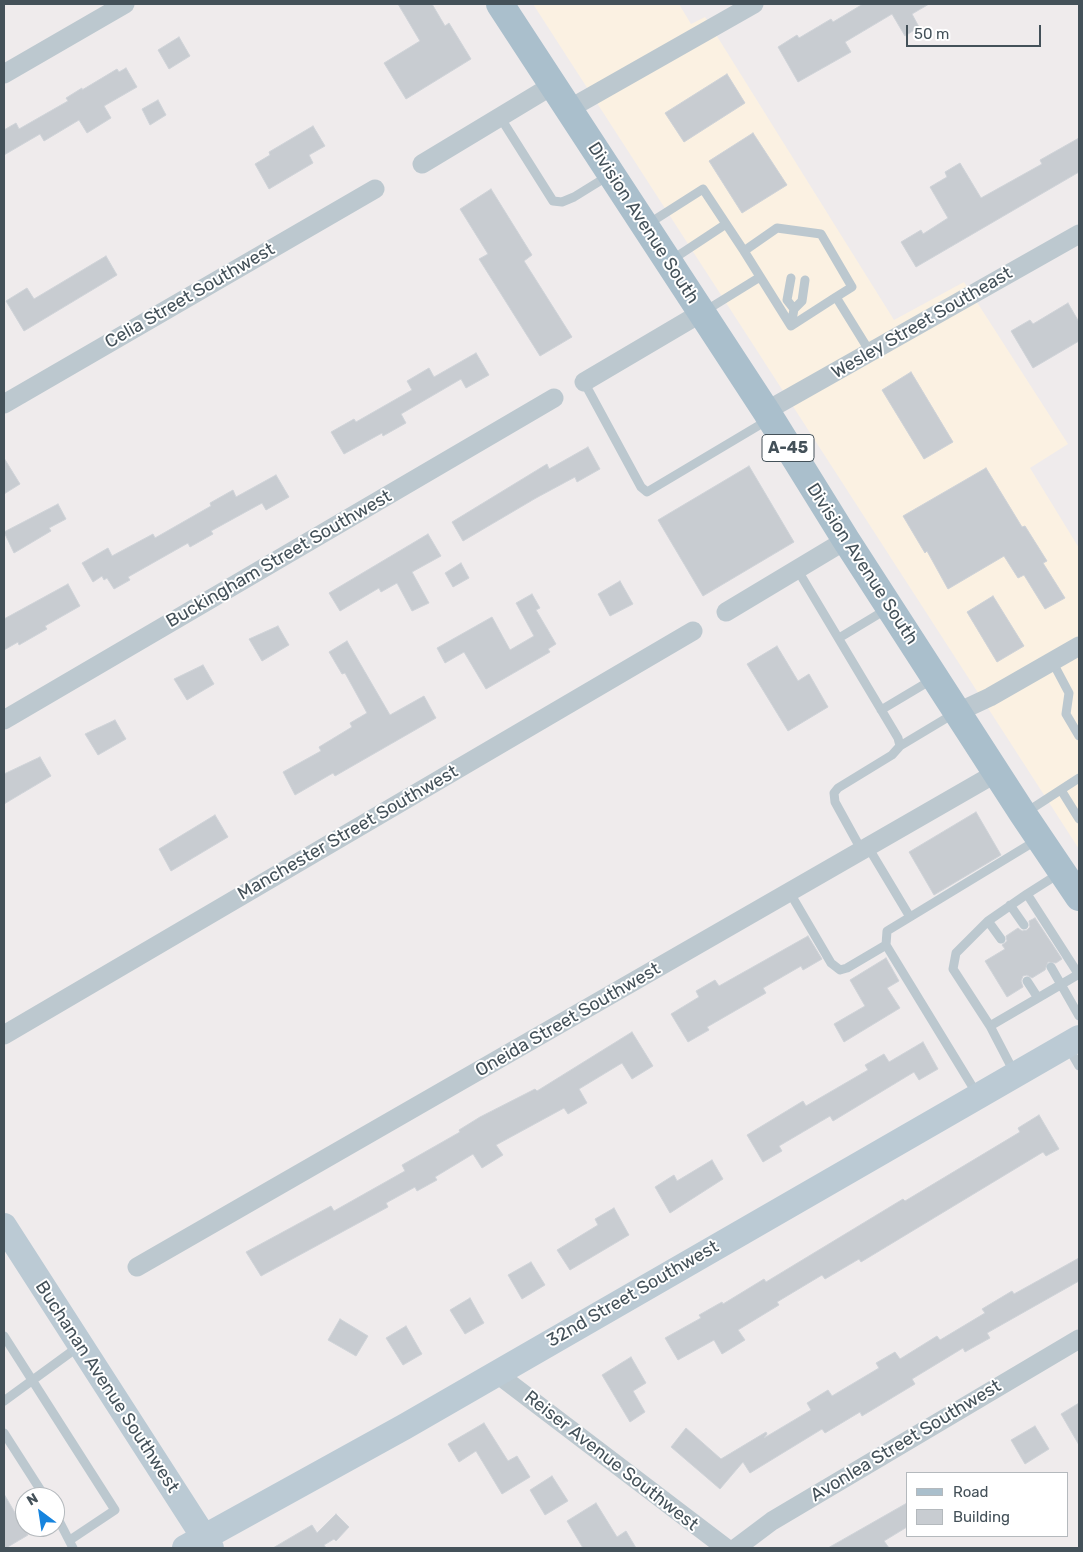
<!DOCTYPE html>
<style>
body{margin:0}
#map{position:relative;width:1083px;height:1552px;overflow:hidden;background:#efebec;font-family:Rubik,sans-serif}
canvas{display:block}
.frame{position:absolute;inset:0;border:5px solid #445159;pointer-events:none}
.legend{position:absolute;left:906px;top:1472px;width:162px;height:65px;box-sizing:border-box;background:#fff;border:1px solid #b4b9bd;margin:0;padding:6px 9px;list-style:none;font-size:15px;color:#445159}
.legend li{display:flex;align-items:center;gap:10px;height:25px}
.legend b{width:25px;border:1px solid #b4b9bd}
.north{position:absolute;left:15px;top:1487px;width:50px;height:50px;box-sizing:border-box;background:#fff;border:1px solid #b4b9bd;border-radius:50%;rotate:329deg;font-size:14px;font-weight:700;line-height:20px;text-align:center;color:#445159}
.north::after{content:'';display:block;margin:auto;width:18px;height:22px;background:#1684de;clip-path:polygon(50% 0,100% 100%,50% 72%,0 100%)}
.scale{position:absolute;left:906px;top:25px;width:135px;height:22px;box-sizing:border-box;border:2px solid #445159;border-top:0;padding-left:6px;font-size:15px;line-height:18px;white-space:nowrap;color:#445159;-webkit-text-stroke:4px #fff;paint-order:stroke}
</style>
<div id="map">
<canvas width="1083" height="1552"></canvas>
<div class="frame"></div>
<ul class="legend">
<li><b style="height:6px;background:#aabfcc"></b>Road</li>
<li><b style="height:14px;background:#c8ccd1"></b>Building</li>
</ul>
<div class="north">N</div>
<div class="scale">50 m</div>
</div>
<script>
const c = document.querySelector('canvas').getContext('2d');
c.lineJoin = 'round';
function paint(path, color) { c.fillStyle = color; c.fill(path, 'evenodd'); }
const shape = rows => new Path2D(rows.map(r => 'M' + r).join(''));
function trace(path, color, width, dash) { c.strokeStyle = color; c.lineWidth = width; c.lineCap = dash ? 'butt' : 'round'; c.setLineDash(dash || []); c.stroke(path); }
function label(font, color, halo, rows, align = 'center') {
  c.font = font + ' Rubik,sans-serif'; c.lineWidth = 4; c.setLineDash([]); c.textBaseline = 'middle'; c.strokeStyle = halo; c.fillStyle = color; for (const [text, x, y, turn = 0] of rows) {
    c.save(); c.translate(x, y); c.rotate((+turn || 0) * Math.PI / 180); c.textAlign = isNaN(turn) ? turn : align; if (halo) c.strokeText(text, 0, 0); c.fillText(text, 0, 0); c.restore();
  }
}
paint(shape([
 [533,4,679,4,691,24,705,17,894,320,964,282,1068,444,1030,468,1079,548,1079,849]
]), '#fbf1e2');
const building = shape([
 [398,4,432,4,445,26,449,23,471,59,406,99,384,63,420,41,398,4],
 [863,4,929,4,912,14,919,27,905,36,892,14,845,42,851,52,798,82,778,47,797,35,799,38,831,19,833,22,863,4],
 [179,37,190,56,169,69,158,50,179,37],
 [126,68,137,87,104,106,111,118,87,133,79,120,44,141,40,134,4,155,4,130,16,123,19,129,68,101,66,98,82,88,82,90,117,69,119,72,126,68],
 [727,74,745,103,684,142,665,113,727,74],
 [158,100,166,115,150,125,142,109,158,100],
 [313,126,325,146,309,155,313,163,269,189,255,164,270,155,269,152,313,126],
 [753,133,787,185,742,213,709,161,753,133],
 [1079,138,1079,172,916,267,901,242,921,230,923,234,948,218,930,187,947,177,945,172,960,163,981,198,1042,164,1040,160,1079,138],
 [491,189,532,255,524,261,572,337,540,356,479,259,488,254,460,209,491,189],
 [106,256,117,275,24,331,6,301,27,288,34,299,106,256],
 [1068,303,1079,322,1079,341,1033,368,1011,331,1030,320,1033,324,1068,303],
 [476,353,489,375,466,388,461,379,401,414,406,423,383,436,382,433,344,454,331,432,354,419,356,422,412,390,407,381,429,368,434,377,476,353],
 [911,372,953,442,924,459,882,390,911,372],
 [588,447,600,469,577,482,575,477,536,498,463,541,452,522,547,464,549,469,588,447],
 [4,458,20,484,4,494,4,458],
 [749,466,794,542,703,596,658,520,749,466],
 [986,468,1022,527,1025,526,1047,561,1043,563,1065,598,1045,609,1024,575,1018,578,1004,556,948,589,927,551,925,553,903,516,986,468],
 [276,475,289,497,266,510,262,503,211,531,213,534,190,547,188,543,128,577,130,580,114,589,107,578,104,580,102,576,93,582,82,563,108,548,112,556,153,534,155,538,211,506,210,503,233,490,236,497,276,475],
 [58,504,66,519,49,528,51,531,14,553,4,532,58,504],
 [428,534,441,556,412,572,429,603,412,611,397,583,381,592,379,588,340,611,329,593,428,534],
 [461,563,469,578,453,587,445,573,461,563],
 [620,581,633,604,610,616,598,594,620,581],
 [68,584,80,606,45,626,47,629,19,645,18,642,4,650,4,619,68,584],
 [532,594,540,608,536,610,556,644,548,649,550,652,486,689,464,652,445,663,437,648,492,617,510,650,534,636,516,603,532,594],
 [993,596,1024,646,997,662,967,612,993,596],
 [278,626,289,645,262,661,249,639,278,626],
 [347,641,390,715,424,696,436,718,335,776,333,773,295,795,283,772,321,751,319,747,352,727,350,723,367,713,345,673,342,674,329,652,347,641],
 [777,646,798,681,809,674,828,707,788,731,747,664,777,646],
 [203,665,214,684,187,700,174,679,203,665],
 [115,720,126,739,98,755,85,734,115,720],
 [40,757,51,776,4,804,4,774,40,757],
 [976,812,1001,855,934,895,909,852,976,812],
 [215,815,228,837,171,871,159,849,215,815],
 [1035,918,1062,959,1056,963,1048,962,1045,970,1032,978,1027,975,1023,976,1021,981,1023,987,1007,997,985,961,1005,949,1002,945,1007,941,1006,936,1018,928,1022,931,1027,930,1030,927,1029,921,1035,918],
 [808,936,822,959,803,970,801,966,763,988,766,993,707,1027,709,1030,688,1042,671,1014,699,997,696,991,715,980,719,986,808,936],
 [886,958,899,981,887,988,900,1008,844,1042,834,1024,865,1006,850,980,886,958],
 [632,1032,653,1066,632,1079,622,1063,579,1089,587,1103,568,1114,564,1108,496,1145,503,1155,482,1168,473,1154,435,1177,437,1180,417,1191,415,1187,386,1203,388,1207,261,1276,246,1252,331,1206,334,1211,405,1171,402,1165,460,1132,459,1130,480,1117,535,1089,537,1091,632,1032],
 [923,1042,938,1069,919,1080,914,1072,833,1121,830,1116,779,1146,782,1151,763,1162,747,1135,803,1101,806,1106,868,1070,865,1065,884,1054,889,1062,923,1042],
 [1039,1115,1059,1149,1046,1156,1043,1152,861,1262,859,1259,825,1279,822,1275,777,1302,779,1305,738,1330,745,1340,722,1354,714,1340,678,1360,665,1338,701,1318,699,1315,722,1302,723,1304,764,1279,766,1282,903,1199,905,1201,1020,1132,1018,1128,1039,1115],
 [712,1160,723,1179,670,1213,655,1187,674,1175,677,1181,712,1160],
 [614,1208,629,1235,570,1270,557,1250,598,1225,595,1219,614,1208],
 [1079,1258,1079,1281,987,1333,990,1338,965,1352,963,1348,912,1379,915,1384,862,1416,860,1412,825,1433,822,1429,750,1473,743,1462,720,1489,671,1447,686,1428,721,1459,766,1432,767,1434,764,1438,811,1410,807,1403,828,1390,832,1396,879,1368,876,1363,895,1352,900,1359,937,1336,940,1340,985,1313,982,1309,1012,1291,1014,1294,1079,1258],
 [531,1262,545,1285,522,1299,508,1275,531,1262],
 [470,1298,484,1323,465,1334,450,1310,470,1298],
 [340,1319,368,1336,356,1356,328,1340,340,1319],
 [406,1326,422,1354,403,1365,386,1338,406,1326],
 [631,1357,646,1383,633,1391,645,1412,630,1422,602,1375,631,1357],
 [1079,1403,1079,1445,1061,1414,1079,1403],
 [484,1423,508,1461,517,1456,530,1477,502,1494,476,1451,459,1462,448,1444,484,1423],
 [1035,1426,1049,1449,1025,1464,1011,1440,1035,1426],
 [552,1476,568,1501,545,1515,530,1490,552,1476],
 [4,1494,28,1535,6,1548,4,1548,4,1494],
 [596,1503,617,1537,626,1531,636,1548,583,1548,567,1521,596,1503],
 [907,1503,907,1527,884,1541,889,1548,828,1548,907,1503],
 [336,1514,349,1527,336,1541,334,1539,324,1545,326,1548,273,1548,312,1525,317,1533,336,1514]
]);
paint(building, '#c8ccd1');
trace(building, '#cfd3d8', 1);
trace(shape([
 [500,117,553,201,562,202,574,197,608,176],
 [648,224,703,189,744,251],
 [670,261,726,224],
 [836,297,852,287,821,234,777,228,744,251,791,326,836,297,870,352],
 [794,309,802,301,805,280],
 [705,311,760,277],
 [791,326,794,309,787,300,791,278],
 [584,382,641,487,647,492,768,420],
 [797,569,898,738,900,746,892,755,838,788,834,793,835,802,862,851],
 [839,638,887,609],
 [1052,661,1069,693,1066,714,1079,736],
 [881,710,933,679],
 [900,746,955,713],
 [1061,790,1079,819],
 [1025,813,1079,778],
 [868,847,910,917],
 [1060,873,1027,894,1079,975],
 [790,893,831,963,840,970,847,968,886,945],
 [1010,905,1024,925],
 [988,921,956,953,953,969,990,1026],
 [1001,939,988,921,1027,894],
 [1051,967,1079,1016],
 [1027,981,1038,998],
 [1068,1047,1079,1066],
 [1015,1074,990,1026,1079,974],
 [977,1094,886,945,887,931,1037,840],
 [4,1336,115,1510,70,1540],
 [4,1401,78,1347],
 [4,1433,45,1497],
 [55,1513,73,1548]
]), '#bcc8cf', 9);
trace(shape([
 [4,74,125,4],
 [569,109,754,4],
 [422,164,553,85],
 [584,382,701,313],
 [4,404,375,189],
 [766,411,1079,234],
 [726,612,846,540],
 [958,712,990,697,1079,646],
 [4,720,554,398],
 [4,1035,693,631],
 [137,1267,998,772],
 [496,1373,726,1548],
 [736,1548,772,1521,1079,1339]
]), '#bcc8cf', 19);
trace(shape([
 [4,1226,211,1548],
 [185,1548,404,1427,1079,1038]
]), '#bbcad4', 26);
trace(shape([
 [500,4,766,411,846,540,1023,814,1079,897]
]), '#aabfcc', 28);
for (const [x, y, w] of [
 [788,448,52]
]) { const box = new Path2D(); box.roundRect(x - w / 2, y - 13.5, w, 27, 4); c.fillStyle = '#fff'; c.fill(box); trace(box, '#445159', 1); }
label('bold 16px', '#445159', null, [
 ["A-45",788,448]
]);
label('18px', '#445159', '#fff', [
 ["Division Avenue South",643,223,57],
 ["Celia Street Southwest",190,296,-30],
 ["Wesley Street Southeast",922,323,-30],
 ["Buckingham Street Southwest",279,559,-30],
 ["Division Avenue South",862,564,57],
 ["Manchester Street Southwest",348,833,-30],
 ["Oneida Street Southwest",568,1020,-30],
 ["32nd Street Southwest",633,1294,-30],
 ["Buchanan Avenue Southwest",107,1387,57],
 ["Avonlea Street Southwest",906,1441,-31],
 ["Reiser Avenue Southwest",611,1461,38]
]);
</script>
